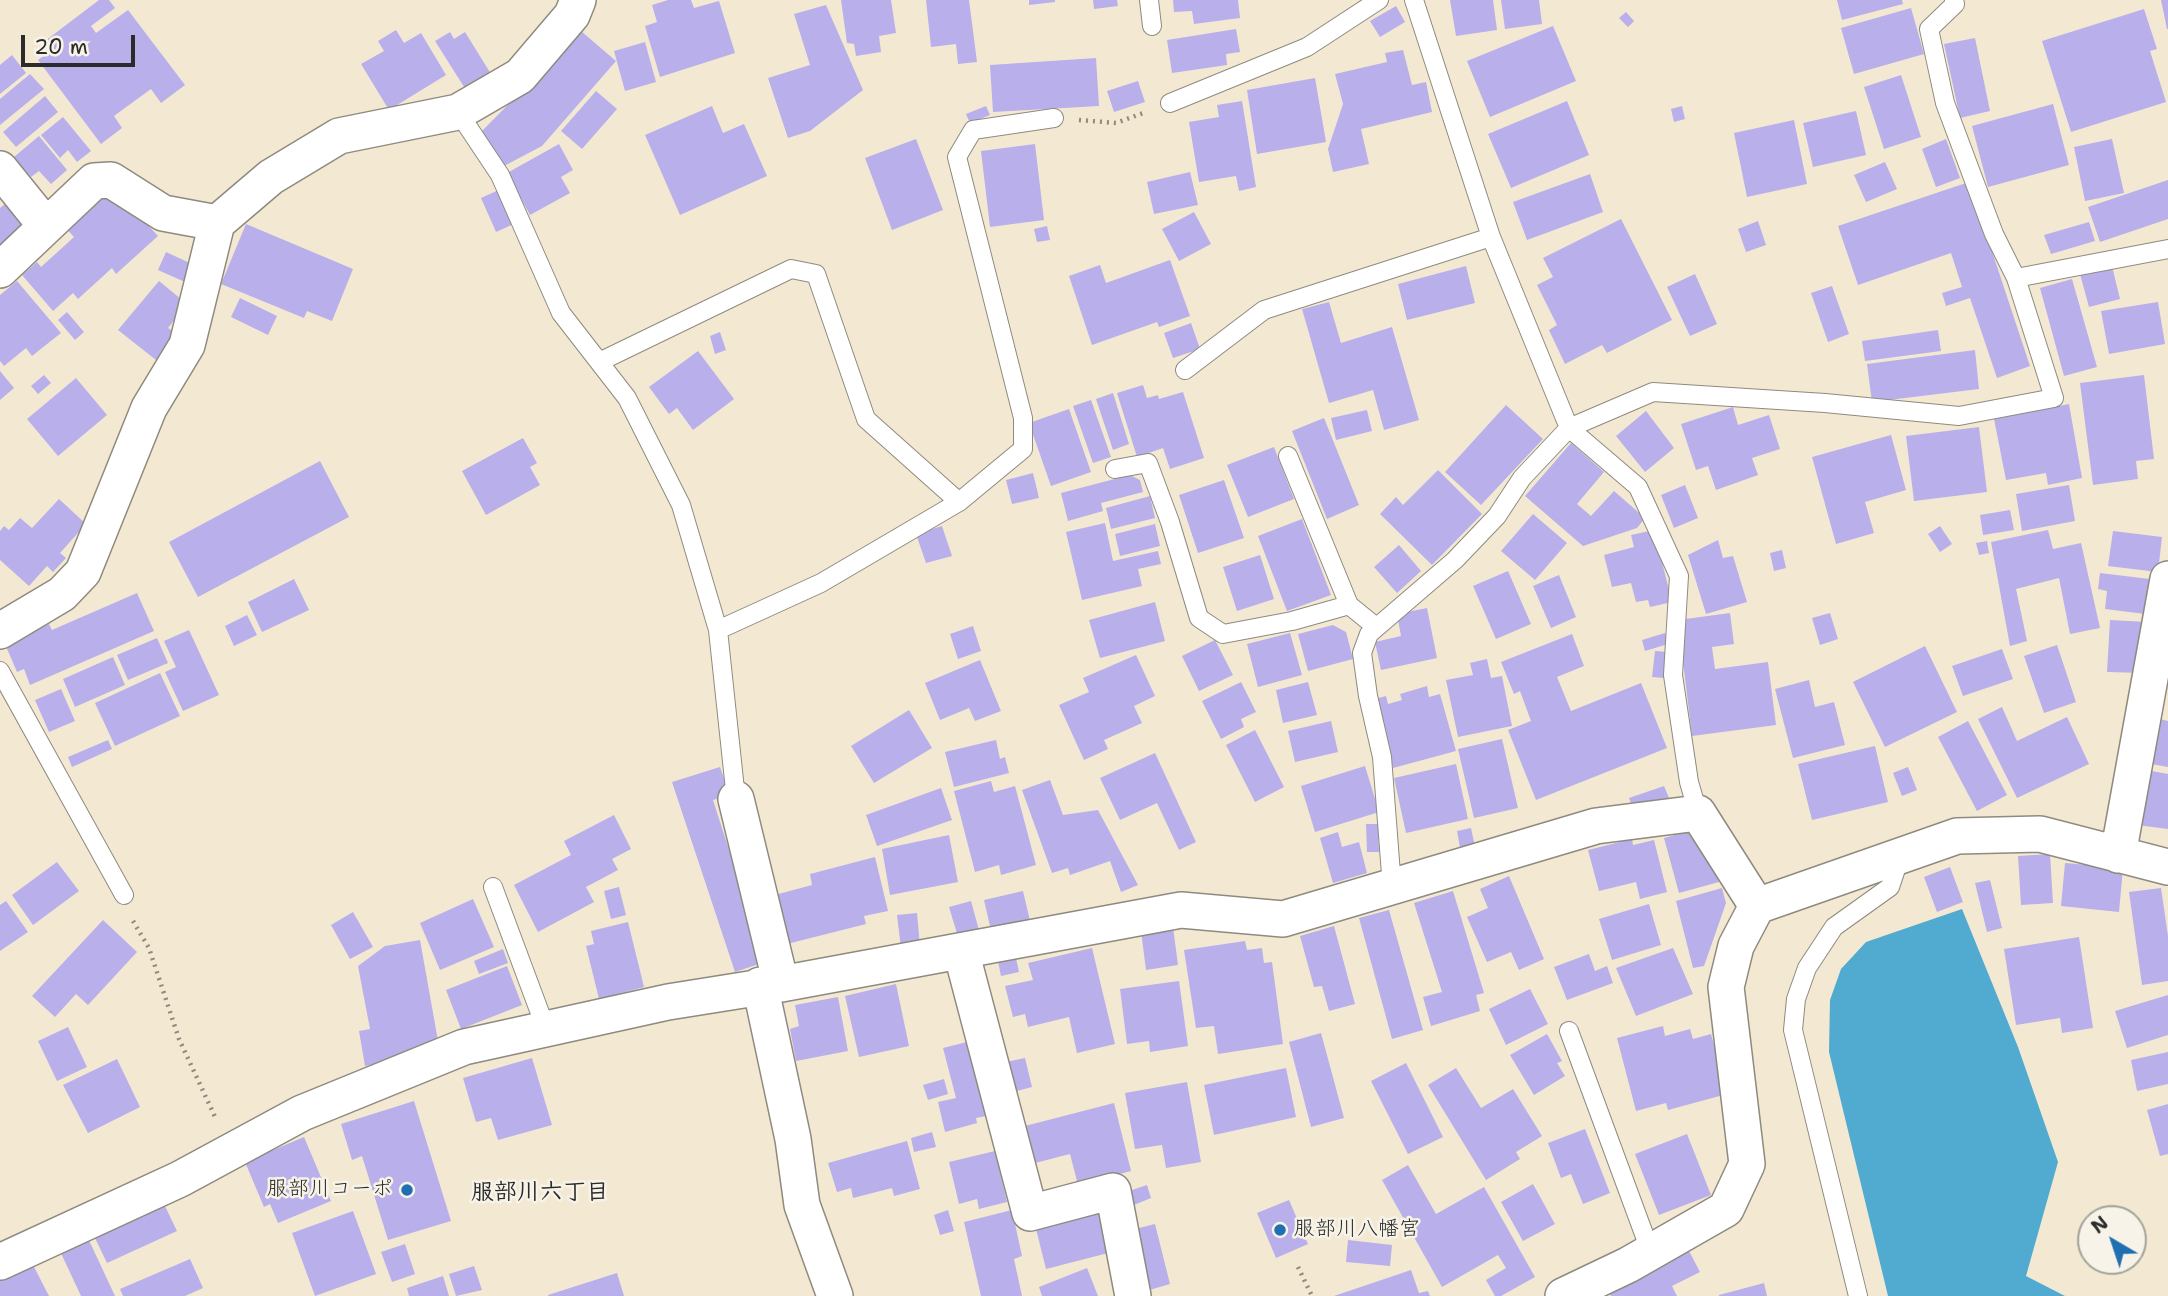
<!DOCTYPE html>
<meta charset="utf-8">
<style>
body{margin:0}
#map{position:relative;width:2168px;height:1296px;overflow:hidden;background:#f3e9d3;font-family:"Shantell Sans",sans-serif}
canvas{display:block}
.north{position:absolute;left:2077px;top:1205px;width:70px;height:70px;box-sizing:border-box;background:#f7f3e8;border:2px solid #a5a39c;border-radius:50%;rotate:321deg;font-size:19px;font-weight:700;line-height:28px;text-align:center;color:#2b2b2b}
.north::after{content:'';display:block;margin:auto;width:24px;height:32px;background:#1f6fb2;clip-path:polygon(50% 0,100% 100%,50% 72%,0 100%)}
.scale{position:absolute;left:21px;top:35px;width:114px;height:32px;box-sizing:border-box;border:4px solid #2b2b2b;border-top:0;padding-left:9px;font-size:21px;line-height:24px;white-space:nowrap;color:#2b2b2b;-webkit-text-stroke:5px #f7f3e8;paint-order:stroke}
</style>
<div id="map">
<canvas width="2168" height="1296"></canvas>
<div class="north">N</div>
<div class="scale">20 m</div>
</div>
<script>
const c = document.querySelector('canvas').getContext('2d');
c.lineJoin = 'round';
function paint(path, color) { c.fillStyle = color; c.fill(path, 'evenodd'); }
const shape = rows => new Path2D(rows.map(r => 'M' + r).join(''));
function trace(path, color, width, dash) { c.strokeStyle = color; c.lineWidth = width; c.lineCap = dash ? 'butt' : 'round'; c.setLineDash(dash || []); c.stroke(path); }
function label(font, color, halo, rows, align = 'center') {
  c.font = font + ' "Shantell Sans","Klee One",sans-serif'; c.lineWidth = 5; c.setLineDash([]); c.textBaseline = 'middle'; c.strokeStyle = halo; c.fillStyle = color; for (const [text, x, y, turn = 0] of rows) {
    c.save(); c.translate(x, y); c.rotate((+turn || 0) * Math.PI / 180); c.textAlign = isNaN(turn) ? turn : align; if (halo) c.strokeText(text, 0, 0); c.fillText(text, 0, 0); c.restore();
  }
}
paint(shape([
 [1962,909,2018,1047,2058,1162,2026,1276,2065,1296,1888,1296,1829,1052,1830,1000,1841,969,1866,942]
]), '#51aacf');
paint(shape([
 [99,0,109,0,115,8,91,26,96,33,128,10,185,85,161,103,151,89,114,116,122,128,101,144,38,60,52,50,45,41],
 [668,0,691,0,694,8,719,1,735,53,660,77,645,26,657,22,652,5],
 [841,0,891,0,896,33,879,36,881,52,856,56,854,44,847,43],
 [926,0,969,0,977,62,958,64,956,44,931,47],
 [1029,0,1055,0,1055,2,1029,5],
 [1093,0,1117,0,1118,6,1094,9],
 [1173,0,1238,0,1240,18,1194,24,1192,11,1174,12],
 [1450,0,1493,0,1497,30,1456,36],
 [1501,0,1539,0,1542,24,1505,29],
 [1837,0,1902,0,1903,4,1842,20],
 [2161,0,2168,0,2168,29,2167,29],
 [826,5,863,90,810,131,788,138,768,78,810,65,794,14],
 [1396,6,1405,22,1380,37,1370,21],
 [1911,8,1924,54,1854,74,1841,28],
 [2144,9,2157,49,2150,51,2166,102,2071,132,2042,41],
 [1626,12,1634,21,1628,27,1619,18],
 [1553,26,1576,81,1490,117,1467,61],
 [1236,29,1240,52,1226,54,1227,65,1172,73,1167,40],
 [396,30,404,43,421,33,446,75,389,110,361,64,384,51,378,41],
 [581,31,616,61,542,146,504,166,480,133],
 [450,32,454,39,465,32,491,74,466,90,435,41],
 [1975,38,1990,111,1960,118,1944,44],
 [645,42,656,82,625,91,614,51],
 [1403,50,1412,85,1426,82,1432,112,1361,129,1369,164,1333,172,1328,149,1343,104,1335,74,1387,62,1385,53],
 [12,55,26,73,0,94,0,65],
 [1096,58,1099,106,993,112,990,65],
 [30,74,44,89,0,125,0,99],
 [1901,75,1921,137,1884,149,1864,87],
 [1315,78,1326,142,1257,154,1247,90],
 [1138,81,1145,102,1114,112,1107,91],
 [596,91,617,109,582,149,561,131],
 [45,96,58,112,16,147,3,132],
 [1242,101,1256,187,1239,191,1236,176,1199,182,1189,122,1219,117,1217,105],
 [1567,101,1589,155,1511,188,1488,134],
 [2053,104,2069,165,1988,187,1972,126],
 [712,106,723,133,744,124,767,176,680,215,645,135],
 [986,106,990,115,970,123,966,114],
 [1682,106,1685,119,1674,122,1671,109],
 [1856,111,1866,155,1813,167,1803,123],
 [63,117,91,151,77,162,68,150,60,158,41,135],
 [1794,120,1807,184,1747,197,1734,133],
 [39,136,67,170,51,184,39,171,31,177,14,157],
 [916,139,943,210,892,230,865,158],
 [1946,139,1960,178,1936,187,1922,149],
 [2112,139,2124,193,2085,201,2074,147],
 [559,144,573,170,561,177,570,193,530,215,507,173],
 [1035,144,1044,220,990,227,981,151],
 [1885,162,1897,189,1866,202,1854,175],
 [1190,172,1198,205,1154,214,1147,182],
 [1590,174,1603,212,1527,240,1513,202],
 [2168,180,2168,219,2100,242,2088,207],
 [1969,182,2030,366,1997,378,1970,298,1946,306,1942,293,1962,287,1951,253,1858,285,1838,226],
 [501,189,516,223,496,232,481,198],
 [120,195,158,236,116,274,112,268,78,299,73,293,53,311,22,275,37,262,41,267,74,237,64,226,96,197],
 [7,202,28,226,0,259,0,208],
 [1194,212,1211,244,1179,261,1162,229],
 [1621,219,1672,320,1607,353,1602,345,1565,364,1549,330,1557,325,1537,285,1553,277,1543,258],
 [1758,221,1766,245,1746,252,1738,229],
 [2089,222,2095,241,2051,254,2044,235],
 [246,224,353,269,332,321,307,311,304,318,221,284],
 [1047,226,1050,240,1037,242,1034,229],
 [166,252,192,264,185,282,158,270],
 [1170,260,1190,316,1159,327,1157,322,1092,345,1069,276,1100,265,1106,283],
 [1466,266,1475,303,1407,320,1398,284],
 [2112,266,2120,299,2089,307,2080,274],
 [1695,274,1717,324,1690,336,1667,287],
 [2072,279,2097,367,2064,376,2040,288],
 [17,281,61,333,32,356,26,348,4,366,0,361,0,295],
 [159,281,187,304,168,328,177,334,156,360,118,330],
 [1832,286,1849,334,1828,342,1811,293],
 [240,298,277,316,268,335,231,317],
 [1329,302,1341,343,1392,327,1419,420,1384,430,1373,390,1329,403,1302,309],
 [2158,302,2165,344,2109,354,2101,311],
 [67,312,84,332,75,340,58,320],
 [1191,323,1200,349,1173,358,1164,333],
 [1938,330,1941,351,1865,361,1862,341],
 [720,332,726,350,715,354,710,336],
 [1975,350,1979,389,1872,402,1867,364],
 [698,351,734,399,693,430,677,408,669,414,649,387],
 [0,371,14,388,0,400],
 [44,375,51,383,38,394,31,386],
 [2144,375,2154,459,2136,461,2138,479,2093,485,2080,383],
 [76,378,107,415,58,456,27,419],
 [1143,385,1147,398,1158,395,1159,399,1183,392,1204,458,1170,469,1163,448,1137,457,1117,393],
 [1113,393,1129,444,1113,450,1096,399],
 [1091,400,1111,457,1093,463,1073,406],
 [2069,404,2082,478,2048,485,2046,473,2006,480,1994,419],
 [1506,405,1543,439,1481,505,1445,472],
 [1733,407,1738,425,1769,415,1780,449,1752,458,1758,475,1716,490,1708,466,1696,470,1681,424],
 [1069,409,1091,472,1051,486,1029,423],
 [1367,410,1372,431,1336,440,1331,418],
 [1646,411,1674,448,1645,472,1616,436],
 [1324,418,1359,505,1327,519,1292,431],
 [1979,427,1987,492,1914,501,1906,436],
 [1891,435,1906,490,1865,502,1874,533,1836,544,1812,457],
 [523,438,537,463,530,467,540,485,486,515,462,471],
 [1571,443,1604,472,1577,504,1591,516,1614,491,1645,518,1637,528,1583,546,1525,496],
 [1274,447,1294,499,1248,517,1227,465],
 [320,461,349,517,198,597,169,542],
 [1438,470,1482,514,1432,565,1380,514,1396,497,1403,505],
 [1033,473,1039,498,1012,504,1006,480],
 [1130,475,1140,480,1143,492,1101,503,1103,511,1068,521,1061,493],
 [1224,480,1244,538,1198,553,1179,495],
 [1685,485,1698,518,1674,528,1661,495],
 [2069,485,2075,521,2022,531,2016,494],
 [1150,496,1155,518,1111,529,1106,508],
 [59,499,86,524,60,553,66,558,53,572,47,566,29,586,0,560,0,531,4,526,9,530,20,518,32,528],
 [2010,510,2014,530,1983,535,1980,515],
 [1533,514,1567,543,1535,580,1501,551],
 [1302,519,1331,595,1287,611,1258,536],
 [1105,523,1113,561,1158,551,1161,564,1138,569,1142,586,1082,600,1066,532],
 [1155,524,1160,546,1120,556,1115,534],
 [942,526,952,556,926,563,916,534],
 [1940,526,1952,544,1940,552,1928,534],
 [1654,530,1672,602,1650,607,1648,600,1636,602,1631,583,1612,587,1604,555,1634,547,1631,535],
 [2048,530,2053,549,2081,543,2100,628,2070,634,2059,578,2016,589,2027,641,2010,646,1991,542],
 [2113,531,2162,537,2158,572,2108,566],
 [1718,540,1723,558,1733,556,1747,602,1706,614,1688,555],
 [1987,541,1989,553,1979,555,1976,543],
 [1399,545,1421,571,1397,593,1374,567],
 [1782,550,1786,568,1774,571,1770,553],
 [1260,555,1274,599,1237,611,1223,567],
 [1508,571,1531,624,1496,639,1473,586],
 [2100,573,2158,580,2153,615,2105,609,2107,591,2098,589],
 [1559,575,1576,617,1551,628,1533,586],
 [294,579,309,610,262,632,248,602],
 [137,593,154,631,30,685,24,669,17,672,5,644,49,624,52,630],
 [1155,602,1165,641,1100,658,1089,620],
 [1427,608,1437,658,1381,670,1375,642,1401,636,1397,614],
 [1730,613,1734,644,1712,647,1715,669,1768,662,1776,725,1692,736,1678,620],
 [1830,613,1838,639,1820,645,1812,618],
 [247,615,257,635,234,646,225,626],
 [2110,620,2147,622,2144,673,2107,672],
 [1333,625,1346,632,1353,659,1308,671,1298,634],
 [973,626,981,651,958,659,950,634],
 [189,630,219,695,183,711,165,672,176,667,164,641],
 [1290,633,1302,675,1258,687,1247,644],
 [1665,633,1668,644,1645,651,1642,640],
 [1572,634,1584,666,1557,677,1571,711,1641,683,1667,748,1536,800,1508,730,1531,721,1520,691,1514,694,1501,662],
 [157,638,168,663,128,680,117,655],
 [1215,640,1233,675,1199,691,1182,656],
 [2057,645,2076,702,2044,713,2024,656],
 [1925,646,1957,712,1885,747,1853,682],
 [2002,649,2013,679,1963,696,1952,666],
 [1655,651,1668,652,1664,678,1652,677],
 [1136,655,1155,696,1134,706,1142,723,1104,740,1108,749,1084,760,1059,705,1089,692,1083,678],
 [113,657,125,685,75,707,63,679],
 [1487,659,1491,678,1502,676,1512,726,1458,737,1446,680,1473,675,1470,663],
 [980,660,1001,711,975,721,969,708,940,720,925,683],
 [160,673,180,716,115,746,95,703],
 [1809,680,1815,707,1834,702,1845,745,1793,758,1775,689],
 [1241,682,1256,712,1241,719,1244,727,1221,739,1202,701],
 [1308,682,1317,715,1283,723,1276,690],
 [1427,686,1429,697,1440,694,1456,751,1393,768,1375,699,1386,696,1388,704,1402,700,1400,694],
 [61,689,75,721,49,732,35,700],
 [2002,707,2017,741,2067,717,2089,764,2017,798,1978,719],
 [909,710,932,748,874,783,851,746],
 [2156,718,2168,721,2168,767,2146,763],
 [1331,721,1338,752,1295,762,1288,731],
 [1968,721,2007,795,1977,811,1938,737],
 [1255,730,1284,787,1255,802,1226,745],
 [1502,739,1518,808,1474,818,1458,749],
 [108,740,112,749,72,767,68,757],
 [996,740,1000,759,1005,757,1009,773,954,787,945,752],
 [1875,746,1888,802,1812,820,1798,764],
 [1155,753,1196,842,1179,850,1157,803,1120,820,1100,778],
 [1456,764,1468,819,1406,833,1394,778],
 [1365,766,1379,812,1315,832,1301,786],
 [720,767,730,795,713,800,765,962,735,972,672,782],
 [1908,767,1917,790,1902,796,1893,773],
 [2146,770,2168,774,2168,829,2137,825],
 [1050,780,1063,815,1098,810,1138,885,1121,892,1110,861,1070,875,1068,868,1052,873,1022,790],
 [991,781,994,792,1015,786,1036,865,1001,875,999,865,975,872,954,791],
 [1664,786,1669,798,1634,811,1629,798],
 [941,788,952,820,877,846,866,815],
 [614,815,631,849,612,859,618,870,586,887,594,902,538,932,514,885,571,855,564,841],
 [1366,824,1378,824,1379,852,1367,852],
 [1471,828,1477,856,1462,859,1457,831],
 [1693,830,1708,843,1719,882,1679,893,1664,838],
 [1338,832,1342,847,1359,842,1367,873,1333,883,1320,838],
 [949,835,958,882,890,895,882,849],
 [1632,839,1633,845,1654,840,1667,892,1640,899,1636,882,1599,891,1588,850],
 [2050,854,2053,903,2021,905,2018,856],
 [875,857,888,911,864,916,866,924,783,945,771,896,812,885,810,874],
 [57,862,79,891,33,925,12,895],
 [2065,863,2123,868,2119,912,2061,906],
 [1950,867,1963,902,1937,912,1924,877],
 [1509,876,1544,959,1519,970,1511,952,1487,962,1467,917,1488,908,1480,889],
 [1990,880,2002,928,1987,932,1975,883],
 [619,887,626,915,611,919,604,891],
 [1722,888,1726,903,1704,966,1693,968,1676,901],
 [2161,888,2168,936,2168,981,2142,985,2129,892],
 [1023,891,1031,925,992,935,984,900],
 [1453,891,1484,993,1476,995,1480,1011,1431,1026,1423,997,1442,992,1414,903],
 [473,899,494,947,440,970,420,923],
 [6,901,28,932,0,951,0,905],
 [971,901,980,934,959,940,949,907],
 [1649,904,1661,945,1612,960,1599,919],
 [1389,910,1423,1030,1392,1039,1359,918],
 [353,912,373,947,350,959,331,925],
 [917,913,920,946,901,948,897,915],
 [103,920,137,952,88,1005,76,994,55,1017,32,996],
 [628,922,644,987,599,999,586,946,594,944,591,931],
 [1334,926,1355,1004,1329,1011,1322,986,1314,987,1300,936],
 [1173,927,1178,965,1146,970,1141,931],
 [2079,937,2093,1028,2062,1033,2060,1018,2016,1025,2004,949],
 [420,940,440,1052,365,1066,359,1031,370,1029,358,966,385,946],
 [1245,941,1247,950,1262,948,1264,963,1272,962,1283,1044,1218,1054,1214,1026,1196,1028,1184,950],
 [1092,948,1115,1044,1077,1053,1069,1017,1028,1027,1025,1014,1013,1017,1005,986,1033,980,1028,963],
 [1673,948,1693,994,1636,1016,1616,968],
 [503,949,508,963,479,974,474,961],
 [1589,954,1595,971,1607,966,1613,983,1567,1000,1554,967],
 [1016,958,1019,972,1001,976,998,961],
 [507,966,522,1005,461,1029,446,990],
 [1179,981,1188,1046,1150,1052,1149,1041,1127,1044,1120,989],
 [896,984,909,1046,859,1057,845,996],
 [1530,989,1548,1024,1506,1045,1489,1009],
 [2168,995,2168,1035,2127,1048,2115,1011],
 [838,997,848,1051,796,1061,790,1029,799,1026,795,1005],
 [1663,1026,1665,1036,1690,1029,1693,1039,1711,1034,1727,1094,1668,1110,1666,1103,1636,1111,1617,1038],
 [68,1027,87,1067,57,1081,38,1041],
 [1321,1033,1344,1118,1311,1127,1289,1042],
 [1547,1034,1562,1061,1557,1063,1565,1076,1534,1095,1510,1055],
 [967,1042,986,1116,976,1118,977,1123,945,1132,938,1102,956,1098,943,1048],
 [2168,1052,2168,1084,2137,1091,2131,1060],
 [532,1058,552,1125,498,1140,491,1118,476,1122,463,1078],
 [1025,1058,1032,1087,1013,1092,1006,1062],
 [117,1059,140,1107,88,1133,63,1085],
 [1406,1063,1443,1137,1408,1154,1371,1081],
 [1286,1068,1296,1117,1214,1135,1204,1085],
 [1456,1068,1481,1108,1513,1089,1542,1136,1516,1152,1520,1159,1486,1180,1428,1085],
 [944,1079,948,1094,928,1100,923,1085],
 [1187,1082,1201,1162,1166,1168,1162,1145,1135,1149,1125,1093],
 [414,1101,451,1221,388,1240,362,1156,352,1160,341,1124],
 [1114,1103,1131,1171,1078,1185,1070,1154,1035,1163,1025,1126],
 [2168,1104,2168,1154,2160,1156,2147,1110],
 [1585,1129,1610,1193,1583,1204,1571,1174,1561,1178,1548,1143],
 [932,1132,936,1147,914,1152,911,1138],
 [1687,1134,1711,1195,1659,1215,1635,1154],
 [304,1137,331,1201,278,1223,270,1204,264,1207,245,1162],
 [907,1141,920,1189,894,1196,892,1188,853,1198,851,1188,837,1192,828,1163],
 [995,1151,1007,1202,979,1209,977,1199,959,1204,949,1162],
 [1408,1165,1436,1214,1484,1187,1535,1277,1501,1296,1495,1296,1486,1280,1506,1268,1498,1255,1442,1287,1382,1180],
 [1533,1184,1555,1224,1523,1241,1501,1202],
 [1147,1185,1151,1198,1134,1205,1129,1191],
 [1289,1200,1308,1244,1276,1258,1257,1213],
 [164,1204,177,1231,107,1263,94,1236],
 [948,1210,954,1231,940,1235,934,1215],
 [1012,1210,1022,1256,1014,1259,1022,1296,981,1296,964,1222],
 [353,1211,376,1274,315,1296,292,1233],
 [1102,1212,1112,1252,1046,1269,1036,1229],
 [1155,1224,1170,1284,1146,1291,1131,1230],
 [87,1236,115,1296,81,1296,59,1249],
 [1348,1240,1392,1245,1390,1266,1346,1262],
 [405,1244,415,1274,392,1282,381,1252],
 [1687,1247,1700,1272,1672,1286,1677,1296,1611,1296,1607,1289],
 [190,1259,203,1288,185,1296,123,1296,120,1289],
 [32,1263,49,1296,0,1296,0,1279],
 [474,1266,482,1290,456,1296,449,1274],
 [1087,1268,1098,1296,1042,1296,1039,1287],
 [1411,1270,1419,1293,1428,1291,1430,1296,1334,1296],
 [617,1273,624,1296,548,1296,548,1295],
 [443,1276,449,1296,409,1296,407,1288],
 [1764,1283,1767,1296,1719,1296,1719,1295]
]), '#b8afeb');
const service = shape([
 [1149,0,1152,26],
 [1414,0,1491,237,1569,428,1638,487,1679,576,1673,675,1689,782,1698,813],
 [1170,103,1307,47,1379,0],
 [458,112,500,175,561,313,627,398,681,505,718,630],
 [2016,278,2168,249],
 [599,362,791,269,816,274,866,419,959,502],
 [1185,370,1264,310,1491,237],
 [1288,456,1349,605],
 [1115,469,1148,463,1170,522,1199,618,1223,634,1292,621,1349,605,1376,627],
 [0,671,124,895],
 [736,799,718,630,821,583,959,502,1023,449,1023,418,957,157,973,130,1054,118],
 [493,887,546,1029],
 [1392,887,1382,757,1368,696,1362,653,1369,634,1455,560,1497,516,1522,478,1569,428,1653,392,1825,403,1959,416,2054,398,2016,278,1994,234,1945,103,1929,29,1955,4,1954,0],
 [1569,1031,1651,1253],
 [1858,1296,1793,1030,1796,999,1807,968,1834,927,1890,887,1900,857]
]);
const minor = shape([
 [0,169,46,226],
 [0,270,94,181,111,180,163,213,217,223],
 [0,631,62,594,83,572,149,408,187,345,217,223,271,177,339,136,458,112,520,76,572,15,578,0],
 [736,799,781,984],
 [2118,855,2168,579],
 [961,951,1030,1213,1113,1191,1133,1296],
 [760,985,793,1139,802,1205,835,1296],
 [0,1262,180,1179,302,1113,464,1047,668,1002,781,984,1181,910,1283,919,1596,826,1698,813,1757,906],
 [1563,1296,1628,1265,1726,1209,1747,1164,1726,987,1736,946,1757,906,1957,836,2040,834,2168,867]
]);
trace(service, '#8f8a7f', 20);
trace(minor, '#8f8a7f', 38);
trace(shape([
 [1079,120,1116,123,1146,112],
 [133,921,149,948,179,1039,216,1119],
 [1298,1267,1312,1296]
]), '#8f8a7f', 4.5, [2, 5]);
trace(service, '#fff', 18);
trace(minor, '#fff', 35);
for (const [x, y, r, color] of [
 [407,1190,7,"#1f6fb2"],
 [1280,1230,7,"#1f6fb2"]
]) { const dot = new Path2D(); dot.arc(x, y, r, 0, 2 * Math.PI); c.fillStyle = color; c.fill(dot); trace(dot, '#f7f3e8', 2.5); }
label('21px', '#2b2b2b', '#f7f3e8', [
 ["服部川コーポ",393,1190],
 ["服部川八幡宮",1294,1230,"left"]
], 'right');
label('bold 23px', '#2b2b2b', '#f7f3e8', [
 ["服部川六丁目",540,1193]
]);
</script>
